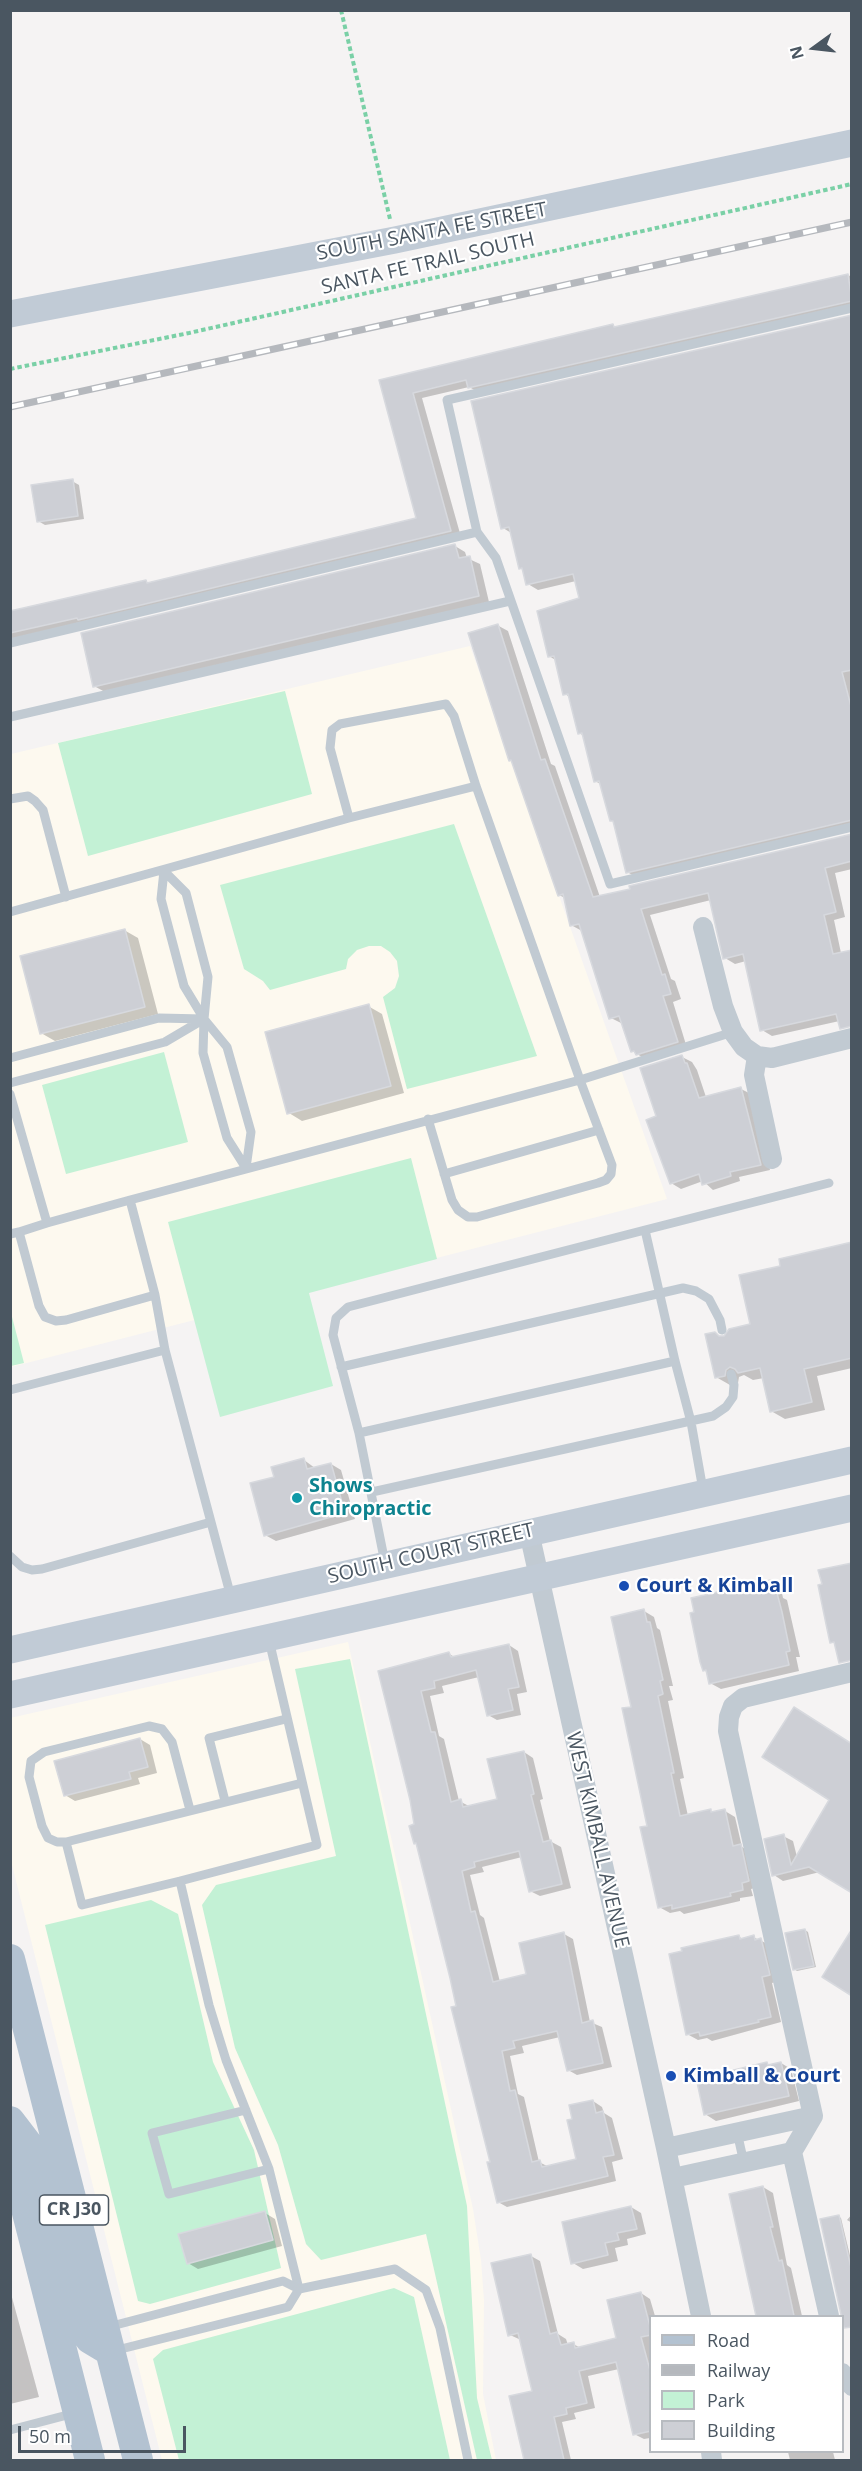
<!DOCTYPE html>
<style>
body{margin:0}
#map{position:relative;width:862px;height:2471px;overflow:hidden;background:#f5f3f3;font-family:"Open Sans",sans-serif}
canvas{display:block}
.frame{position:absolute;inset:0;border:12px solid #4a5661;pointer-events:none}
.legend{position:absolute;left:649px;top:2315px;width:195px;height:138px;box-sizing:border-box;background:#fff;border:2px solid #b7bbc0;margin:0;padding:8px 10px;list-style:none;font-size:18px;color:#4a5661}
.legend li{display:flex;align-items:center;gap:12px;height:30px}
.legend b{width:30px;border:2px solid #b7bbc0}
.north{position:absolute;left:784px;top:18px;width:60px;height:60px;-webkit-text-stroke:4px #fff;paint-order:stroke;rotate:255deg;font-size:16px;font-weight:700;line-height:24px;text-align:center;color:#4a5661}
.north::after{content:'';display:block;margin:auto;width:21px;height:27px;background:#4a5661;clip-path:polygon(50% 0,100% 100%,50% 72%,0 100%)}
.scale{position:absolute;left:18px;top:2426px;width:168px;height:27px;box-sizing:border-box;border:3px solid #4a5661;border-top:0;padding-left:8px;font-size:18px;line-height:21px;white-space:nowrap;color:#4a5661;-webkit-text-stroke:4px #fff;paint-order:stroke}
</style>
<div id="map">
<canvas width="862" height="2471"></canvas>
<div class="frame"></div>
<ul class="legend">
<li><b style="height:8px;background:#b3c2d1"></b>Road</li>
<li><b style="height:8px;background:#b5b8bd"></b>Railway</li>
<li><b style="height:16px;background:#c3f1d5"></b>Park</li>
<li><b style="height:16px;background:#cdcfd5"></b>Building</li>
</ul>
<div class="north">N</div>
<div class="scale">50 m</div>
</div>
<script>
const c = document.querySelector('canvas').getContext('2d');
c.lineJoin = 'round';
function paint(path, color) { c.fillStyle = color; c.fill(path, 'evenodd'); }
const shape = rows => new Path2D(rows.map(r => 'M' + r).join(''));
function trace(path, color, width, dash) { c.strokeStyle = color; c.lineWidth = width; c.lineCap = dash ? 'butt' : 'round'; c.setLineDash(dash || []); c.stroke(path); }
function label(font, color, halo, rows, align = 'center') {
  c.font = font + ' "Open Sans",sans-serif'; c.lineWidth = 4.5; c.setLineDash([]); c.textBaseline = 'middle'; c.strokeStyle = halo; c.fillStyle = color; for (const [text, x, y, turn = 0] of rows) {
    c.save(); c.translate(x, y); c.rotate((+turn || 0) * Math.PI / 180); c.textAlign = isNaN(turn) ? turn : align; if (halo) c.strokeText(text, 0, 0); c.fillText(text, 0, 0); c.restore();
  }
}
paint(shape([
 [470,646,667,1199,11,1367,11,754],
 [348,1642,473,2209,481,2260,484,2300,483,2394,496,2460,162,2460,11,1861,10,1718]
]), '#fdf9ef');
paint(shape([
 [285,691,312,794,88,856,58,743],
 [454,824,537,1056,407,1089,383,997,395,988,399,976,397,961,390,952,381,946,369,946,357,950,348,959,346,969,270,990,263,981,244,969,220,885],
 [164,1052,188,1142,66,1174,42,1085],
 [411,1158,437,1259,309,1293,333,1386,220,1417,168,1222],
 [11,1313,24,1363,11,1366,10,1366],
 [350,1659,467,2206,477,2398,492,2460,477,2460,426,2234,321,2260,306,2244,278,2145,235,2048,202,1905,216,1885,336,1856,295,1669],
 [151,1900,178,1914,213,2062,254,2150,281,2268,150,2304,138,2301,45,1925],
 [394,2288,414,2297,450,2460,179,2460,153,2359,163,2350]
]), '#c3f1d5');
paint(shape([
 [848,275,852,277,852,309,480,393,469,387,422,398,461,537,10,640,10,613,146,582,149,584,418,520,381,381,613,326,617,328],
 [852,317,852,828,638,878,627,872,615,823,611,820,602,785,595,781,584,736,579,733,571,698,565,694,557,661,549,656,581,599,576,581,538,590,528,584,523,570,520,568,513,534,503,528],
 [72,481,79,485,84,519,45,525,38,521],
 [455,546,465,552,467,558,480,564,489,602,105,692,94,686],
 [497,625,508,631,551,764,555,766,600,897,852,836,852,869,835,873,845,917,834,920,841,953,844,1020,772,1036,762,1030,746,961,735,964,725,958,711,900,650,915,671,979,675,981,681,999,673,1002,687,1048,647,1060,632,1051,623,1024,611,1018,582,931,571,925,565,898,559,895,513,761,510,760],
 [124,930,138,938,158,1014,55,1041,41,1033],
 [368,1006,382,1014,404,1093,302,1121,289,1113],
 [682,1057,692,1062,697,1070,706,1097,741,1089,751,1094,770,1170,739,1177,740,1181,713,1190,703,1181,681,1189,671,1183,658,1117],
 [852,1244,852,1368,817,1376,825,1410,785,1419,771,1411,764,1378,753,1380,744,1375,739,1377,738,1383,730,1385,716,1377,715,1333,723,1338,752,1325,782,1267],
 [304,1460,315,1468,331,1464,341,1470,355,1519,276,1541,265,1535,276,1478],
 [771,1582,781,1588,783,1598,787,1600,800,1657,796,1657,799,1671,721,1689,710,1683,708,1673,704,1670],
 [644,1611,654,1617,657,1628,660,1630,673,1686,669,1686,673,1700,668,1701,684,1778,680,1779,688,1816,710,1810,715,1813,725,1811,735,1817,742,1847,751,1852,759,1887,751,1889,753,1896,740,1898,740,1901,684,1914,680,1911,670,1913,659,1907,633,1708],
 [509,1645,518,1651,527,1692,517,1694,521,1715,497,1720,488,1715,479,1677,442,1686,444,1693,430,1696,439,1736,444,1739,459,1801,471,1807,499,1800,524,1752,533,1758,543,1799,540,1800,550,1841,561,1847,571,1888,540,1896,530,1891,522,1857,482,1867,484,1872,470,1875,480,1915,484,1918,500,1982,528,1975,564,1934,573,1939,590,2022,602,2027,612,2067,577,2075,568,2070,560,2037,522,2046,524,2053,510,2056,518,2094,524,2097,539,2162,549,2167,578,2160,574,2120,593,2101,602,2107,604,2113,612,2118,623,2159,612,2162,616,2181,507,2207,498,2202,492,2163,458,2007,418,1844,415,1843,416,1825,411,1799,379,1672,449,1654,455,1657],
 [140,1739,150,1745,157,1773,138,1778,140,1784,75,1801,65,1795],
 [832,1799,820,1872,783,1881,774,1875,783,1836,793,1841,797,1857],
 [805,1930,808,1932,816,1967,797,1971,794,1969],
 [739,1937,744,1939,753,1937,772,1946,779,1981,772,1983,781,2022,712,2041,707,2038,698,2040,687,2034,683,1952],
 [781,2063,791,2069,799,2101,716,2121,705,2114,767,2064,770,2066],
 [763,2187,773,2193,787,2265,791,2268,802,2316,758,2316,731,2195],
 [631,2207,641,2213,646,2234,627,2239,628,2245,615,2248,618,2261,583,2269,573,2263],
 [265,2213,275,2219,282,2246,198,2269,188,2263],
 [852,2214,852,2223,847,2220],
 [838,2216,841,2218,852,2264,852,2318],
 [531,2256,540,2261,558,2334,566,2339,568,2345,573,2344,581,2348,618,2339,641,2293,650,2299,655,2316,650,2316,650,2438,644,2439,634,2434,619,2369,588,2376,595,2408,574,2413,576,2419,562,2422,571,2460,526,2460,511,2398,534,2392,521,2340,510,2335],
 [10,2290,39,2397,10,2404],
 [788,2452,833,2452,835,2460,790,2460]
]), '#0003');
const building = shape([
 [848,274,852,301,468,388,466,380,413,393,451,531,78,620,77,618,10,633,10,611,146,580,147,583,416,518,379,380,613,324,614,327,848,274],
 [852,315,852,670,842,672,852,710,852,820,626,873,613,821,610,821,599,781,594,782,582,733,578,734,568,694,563,695,554,656,548,657,537,611,579,598,573,574,526,585,522,568,519,569,509,527,501,529,471,401,852,315],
 [73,479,78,516,37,522,31,485,73,479],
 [455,544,459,558,470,556,479,596,93,687,81,633,455,544],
 [498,624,541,760,545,759,593,897,630,889,629,886,852,834,852,861,825,868,836,912,824,915,833,954,852,950,852,1026,840,1029,836,1014,760,1031,743,954,723,959,708,893,641,909,662,975,665,974,671,994,663,996,678,1042,636,1055,634,1051,631,1052,619,1016,609,1019,579,924,570,926,563,894,558,896,511,760,509,761,468,633,498,624],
 [125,929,145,1007,40,1034,20,956,125,929],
 [369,1004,391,1086,287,1114,265,1032,369,1004],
 [682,1055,685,1063,687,1063,699,1098,741,1087,761,1165,730,1172,731,1176,702,1185,699,1174,670,1184,646,1120,656,1116,640,1068,682,1055],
 [852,1242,852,1358,804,1369,812,1402,770,1412,760,1368,738,1373,735,1369,730,1367,726,1370,725,1376,715,1378,705,1334,715,1332,719,1336,724,1336,729,1329,750,1324,739,1275,780,1266,779,1259,852,1242],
 [304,1458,307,1469,331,1463,345,1513,264,1536,250,1483,274,1477,271,1467,304,1458],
 [852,1563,852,1660,839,1663,834,1642,830,1643,826,1624,818,1585,822,1584,818,1570,852,1563],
 [771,1580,774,1593,777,1593,782,1612,790,1651,786,1652,789,1665,709,1684,706,1670,703,1671,700,1662,690,1613,694,1612,691,1598,771,1580],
 [644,1609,647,1622,650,1622,663,1680,660,1681,663,1694,658,1696,674,1773,671,1773,680,1816,711,1809,711,1812,725,1809,733,1846,741,1844,749,1881,742,1883,743,1890,730,1893,731,1896,672,1909,672,1905,658,1908,640,1827,647,1826,622,1708,631,1707,611,1617,644,1609],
 [509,1644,519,1687,508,1689,513,1710,487,1716,476,1670,434,1681,435,1688,421,1691,431,1732,435,1732,451,1802,461,1799,463,1807,497,1799,487,1759,524,1751,534,1794,531,1795,543,1842,551,1840,562,1884,529,1892,519,1851,474,1862,475,1867,462,1871,471,1912,475,1911,493,1982,526,1974,519,1943,564,1932,582,2023,593,2020,603,2063,567,2071,557,2031,513,2041,515,2048,502,2051,510,2091,515,2090,532,2162,540,2160,542,2167,576,2159,567,2120,572,2119,569,2105,593,2100,596,2113,603,2111,614,2155,603,2157,608,2176,497,2203,487,2162,490,2162,451,2007,456,2006,450,1978,416,1843,414,1844,409,1826,414,1824,410,1800,378,1671,449,1652,451,1657,509,1644],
 [794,1707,852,1744,852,1893,809,1867,772,1876,764,1839,784,1834,791,1865,829,1800,762,1757,794,1707],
 [140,1738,148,1767,129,1772,131,1779,64,1796,54,1761,140,1738],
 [805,1929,814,1966,793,1970,785,1933,805,1929],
 [852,1929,852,1996,822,1977,852,1929],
 [739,1935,740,1939,754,1935,755,1940,761,1938,770,1975,762,1977,771,2017,758,2020,759,2022,700,2036,699,2032,686,2035,669,1954,682,1951,681,1948,739,1935],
 [767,2062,768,2065,781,2062,789,2096,704,2115,697,2082,710,2079,709,2076,767,2062],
 [763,2186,773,2227,770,2227,779,2261,782,2260,794,2316,756,2316,729,2194,763,2186],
 [631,2206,637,2229,617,2233,619,2240,605,2243,608,2255,571,2264,562,2222,631,2206],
 [265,2211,273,2240,187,2264,178,2234,265,2211],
 [839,2215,852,2272,852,2327,844,2328,820,2219,839,2215],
 [531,2254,550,2334,557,2332,561,2345,574,2342,575,2348,616,2338,607,2300,641,2292,651,2330,651,2335,641,2337,651,2374,651,2431,633,2435,616,2362,579,2371,587,2403,566,2408,567,2414,554,2417,564,2460,524,2460,509,2396,532,2391,518,2333,508,2336,491,2263,531,2254]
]);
paint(building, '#cdcfd5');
trace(building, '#d7d9de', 1.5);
trace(shape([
 [341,10,390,219],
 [10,369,189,333,852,184]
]), '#7ad0a6', 4, [4.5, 3]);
trace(shape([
 [852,308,447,400,477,532,496,558,610,884,852,827],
 [10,643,477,532],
 [10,717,510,601],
 [10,799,28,796,35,801,43,810,66,897],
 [164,871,186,893,208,977,204,1019,227,1047,251,1132,246,1168],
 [164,871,161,899,184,986,204,1019,203,1053,227,1138,246,1168],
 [10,912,349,818],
 [10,1058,159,1018,204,1019],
 [10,1083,165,1042,204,1019],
 [10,1094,47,1223,130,1200,155,1295,165,1350,231,1597],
 [428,1119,452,1200,458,1210,468,1217,477,1217,598,1183,606,1180,611,1174,612,1165,580,1080,733,1032],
 [444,1174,599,1130],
 [130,1200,580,1080,476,786,454,716,446,704,340,724,332,730,330,748,349,818,476,786],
 [645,1230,829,1183],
 [19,1232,47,1223],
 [10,1234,19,1232,39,1306,45,1317,56,1321,66,1320,155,1295],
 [341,1367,683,1288,696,1291,709,1299,720,1320,722,1330],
 [10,1390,165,1350],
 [359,1433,675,1361],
 [372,1492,713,1416,726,1407,733,1397,734,1385,731,1374],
 [10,1556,22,1567,32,1570,42,1569,211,1522],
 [385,1563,359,1433,333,1335,336,1318,348,1307,645,1230,675,1361,691,1422,703,1490],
 [269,1640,317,1845,180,1881,209,2005,226,2060,269,2169,299,2289,395,2269,426,2290,440,2328,468,2460],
 [225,1801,209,1738,286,1719],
 [190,1810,172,1742,162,1729,149,1726,44,1752,31,1761,29,1777,42,1826,48,1838,57,1842,66,1842,302,1783],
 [66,1842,82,1905,180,1881],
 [246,2110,152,2133,169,2194,269,2169],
 [737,2132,744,2163],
 [108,2327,283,2281,299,2289,288,2307,113,2351],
 [10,2430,75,2413]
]), '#c1cad2', 9);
trace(shape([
 [703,927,723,1006,733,1032,744,1047,757,1056,772,1058,852,1038],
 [757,1056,754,1075,772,1159],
 [529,1532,666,2148,701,2316],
 [666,2148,813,2116],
 [673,2178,792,2152],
 [829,2316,792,2152,813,2116,728,1731,729,1717,733,1706,743,1698,852,1672],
 [842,2373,852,2386],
 [711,2452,712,2460]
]), '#c1cad2', 20);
trace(shape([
 [10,314,395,240,852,143],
 [10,1650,852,1460],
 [10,1695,852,1508]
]), '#c1cbd6', 27);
trace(shape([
 [10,1959,138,2460],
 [10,2121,36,2155,80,2324,90,2339,110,2351],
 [10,2146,90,2460]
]), '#b3c2d1', 30);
const rail = shape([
 [10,407,852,222]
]);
trace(rail, '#b5b8bd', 7);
trace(rail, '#fff', 4.5, [14]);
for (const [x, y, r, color] of [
 [297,1498,6,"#0f9aa8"],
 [624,1586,6,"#1a4fb4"],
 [671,2076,6,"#1a4fb4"]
]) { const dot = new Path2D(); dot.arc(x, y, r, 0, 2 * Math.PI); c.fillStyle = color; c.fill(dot); trace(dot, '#fff', 2); }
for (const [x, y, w] of [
 [74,2210,69]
]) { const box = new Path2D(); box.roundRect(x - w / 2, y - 15, w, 30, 4.5); c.fillStyle = '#fff'; c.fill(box); trace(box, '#4a5661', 1.5); }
label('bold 18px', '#4a5661', null, [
 ["CR J30",74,2210]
]);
label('20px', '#4a5661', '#fff', [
 ["SOUTH SANTA FE STREET",432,232,-11],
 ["SANTA FE TRAIL SOUTH",428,264,-13],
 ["SOUTH COURT STREET",431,1554,-13],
 ["WEST KIMBALL AVENUE",597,1840,77]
]);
label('bold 20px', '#0d838f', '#fff', [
 ["Shows",309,1486],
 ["Chiropractic",309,1509]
], 'left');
label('bold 20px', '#164399', '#fff', [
 ["Court & Kimball",636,1586],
 ["Kimball & Court",683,2076]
], 'left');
</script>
